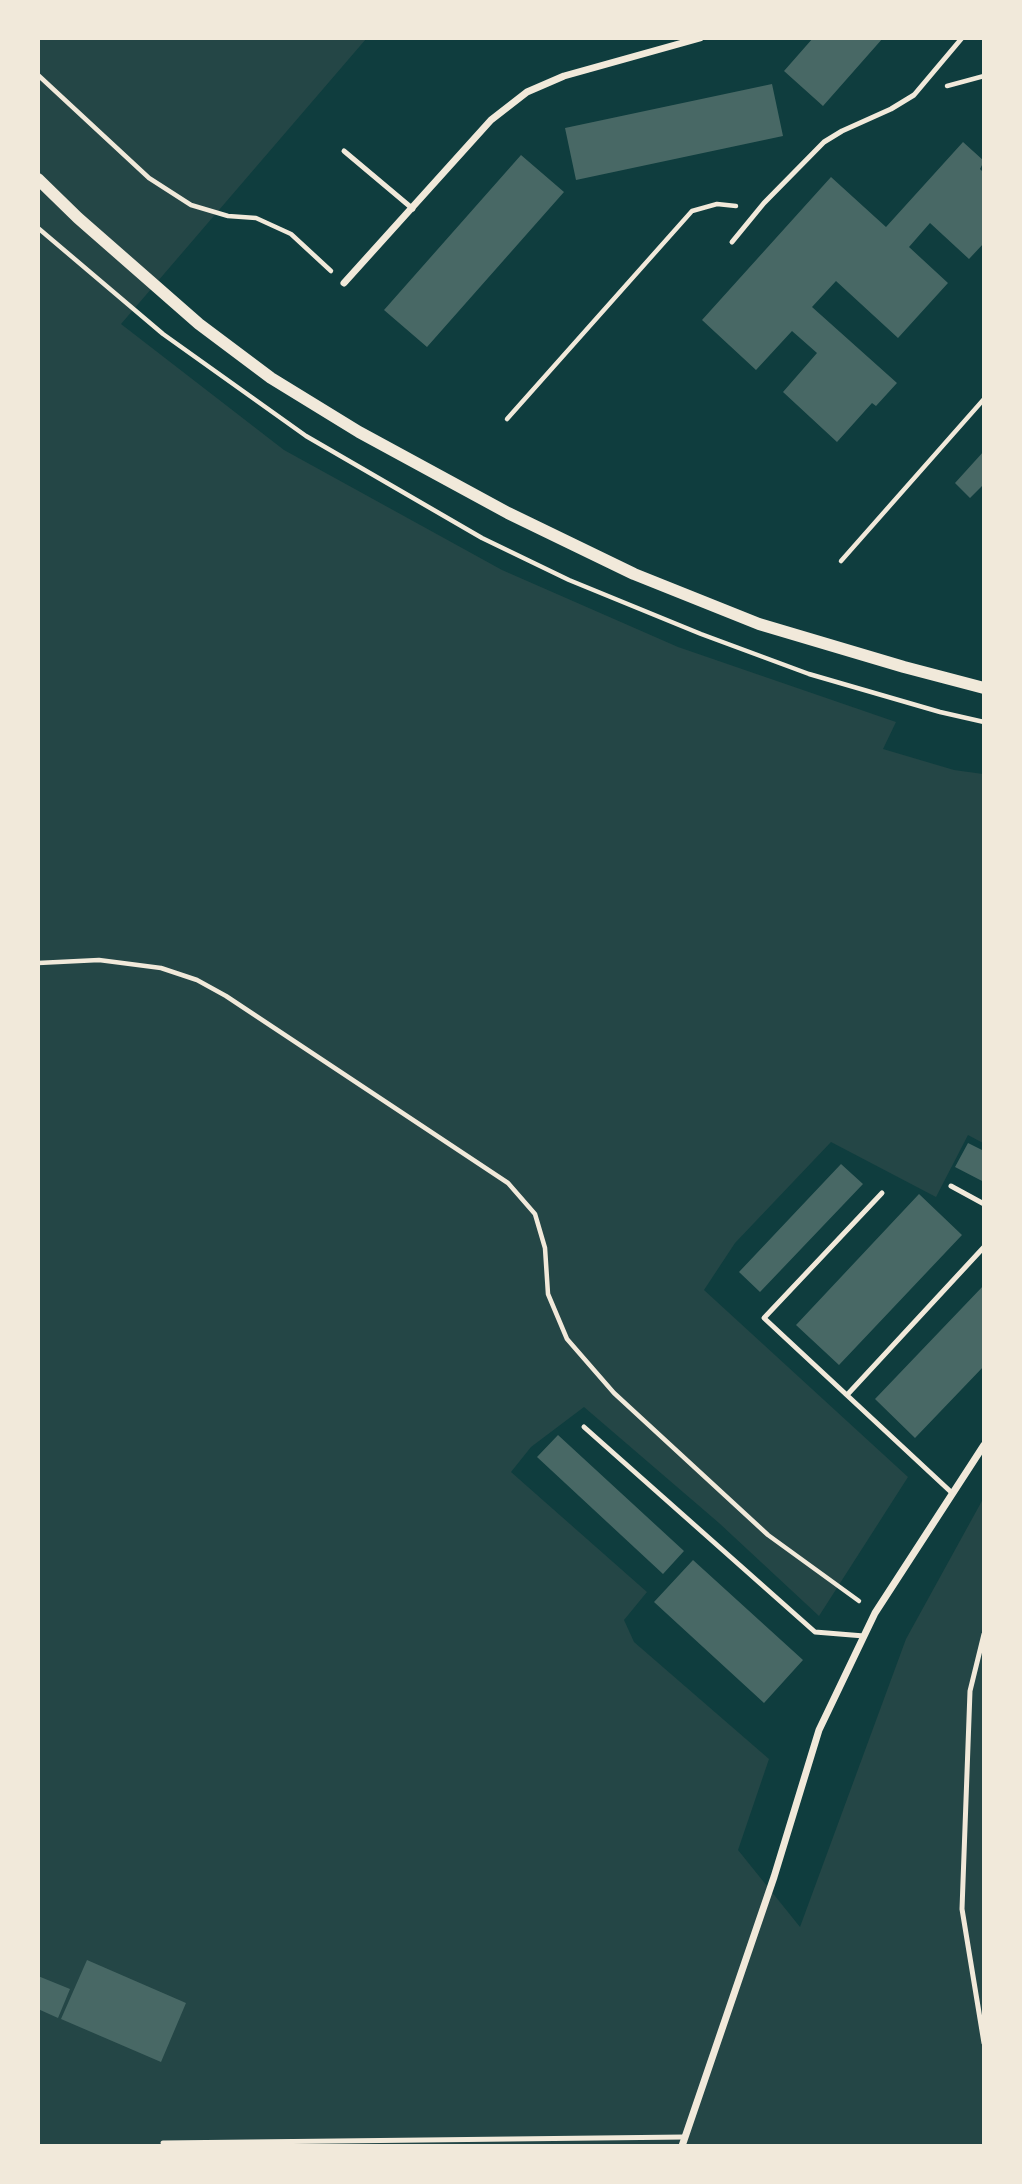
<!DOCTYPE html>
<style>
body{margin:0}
#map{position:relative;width:1022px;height:2184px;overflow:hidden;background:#0f3d3e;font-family:Figtree,sans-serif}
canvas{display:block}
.frame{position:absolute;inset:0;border:40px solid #f1e9da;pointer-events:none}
</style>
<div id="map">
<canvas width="1022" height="2184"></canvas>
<div class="frame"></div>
</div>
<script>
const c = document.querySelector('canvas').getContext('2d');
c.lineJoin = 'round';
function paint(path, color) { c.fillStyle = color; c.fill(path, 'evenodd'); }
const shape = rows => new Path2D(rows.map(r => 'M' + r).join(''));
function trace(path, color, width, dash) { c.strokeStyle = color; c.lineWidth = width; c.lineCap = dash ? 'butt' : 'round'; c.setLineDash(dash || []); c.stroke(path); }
paint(shape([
 [39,39,366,39,121,324,284,450,502,570,678,647,896,722,883,749,954,770,983,774,983,1143,968,1135,936,1197,831,1142,735,1243,704,1290,908,1477,819,1616,719,1523,584,1407,531,1447,511,1472,647,1592,624,1620,634,1642,769,1759,738,1850,800,1927,906,1639,983,1499,983,2145,39,2146]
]), '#244646');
paint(shape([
 [813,38,883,38,823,106,784,71],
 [772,84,783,136,576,180,565,128],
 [963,142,984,161,980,169,984,173,984,243,969,259,930,223,909,247,948,283,898,338,836,281,812,307,897,383,876,406,872,403,837,442,783,392,817,353,792,331,756,370,702,320,831,177,886,227],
 [521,155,564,192,427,347,384,310],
 [984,451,984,487,982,486,970,498,955,483],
 [968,1143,984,1151,984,1182,955,1167],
 [841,1164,863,1184,760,1292,739,1272],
 [919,1194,962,1235,839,1365,796,1325],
 [984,1285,984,1366,915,1438,875,1399],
 [558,1435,684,1551,663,1574,537,1457],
 [693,1560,803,1660,764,1703,654,1602],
 [87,1960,186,2003,161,2062,61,2019],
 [38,1976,70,1989,58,2018,38,2009]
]), '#486865');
trace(shape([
 [38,75,149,178,191,205,228,216,256,218,291,234,331,271],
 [947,86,984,76],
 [38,228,163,334,306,436,482,538,569,580,701,634,809,674,940,712,984,722],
 [507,419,692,211,717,204,736,206],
 [841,561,984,399],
 [38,963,99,960,161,968,197,980,226,996,508,1183,535,1214,545,1248,548,1294,567,1339,614,1393,768,1535,859,1601]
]), '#f1e9da', 4.5);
trace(shape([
 [344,151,413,209],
 [732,242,764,203,824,142,842,131,891,109,914,95,962,38],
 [951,1186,984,1204],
 [882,1193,764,1318,951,1492],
 [847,1395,984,1247],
 [584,1427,815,1632,864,1636],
 [984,1634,970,1691,962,1909,984,2043],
 [163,2143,684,2137]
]), '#f1e9da', 5);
trace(shape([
 [344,283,491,120,527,92,564,76,700,38],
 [682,2146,774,1877,819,1730,875,1613,984,1445]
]), '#f1e9da', 7);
trace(shape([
 [38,179,78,218,199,324,271,378,359,432,508,513,634,574,759,624,904,667,984,688]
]), '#f1e9da', 12);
</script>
